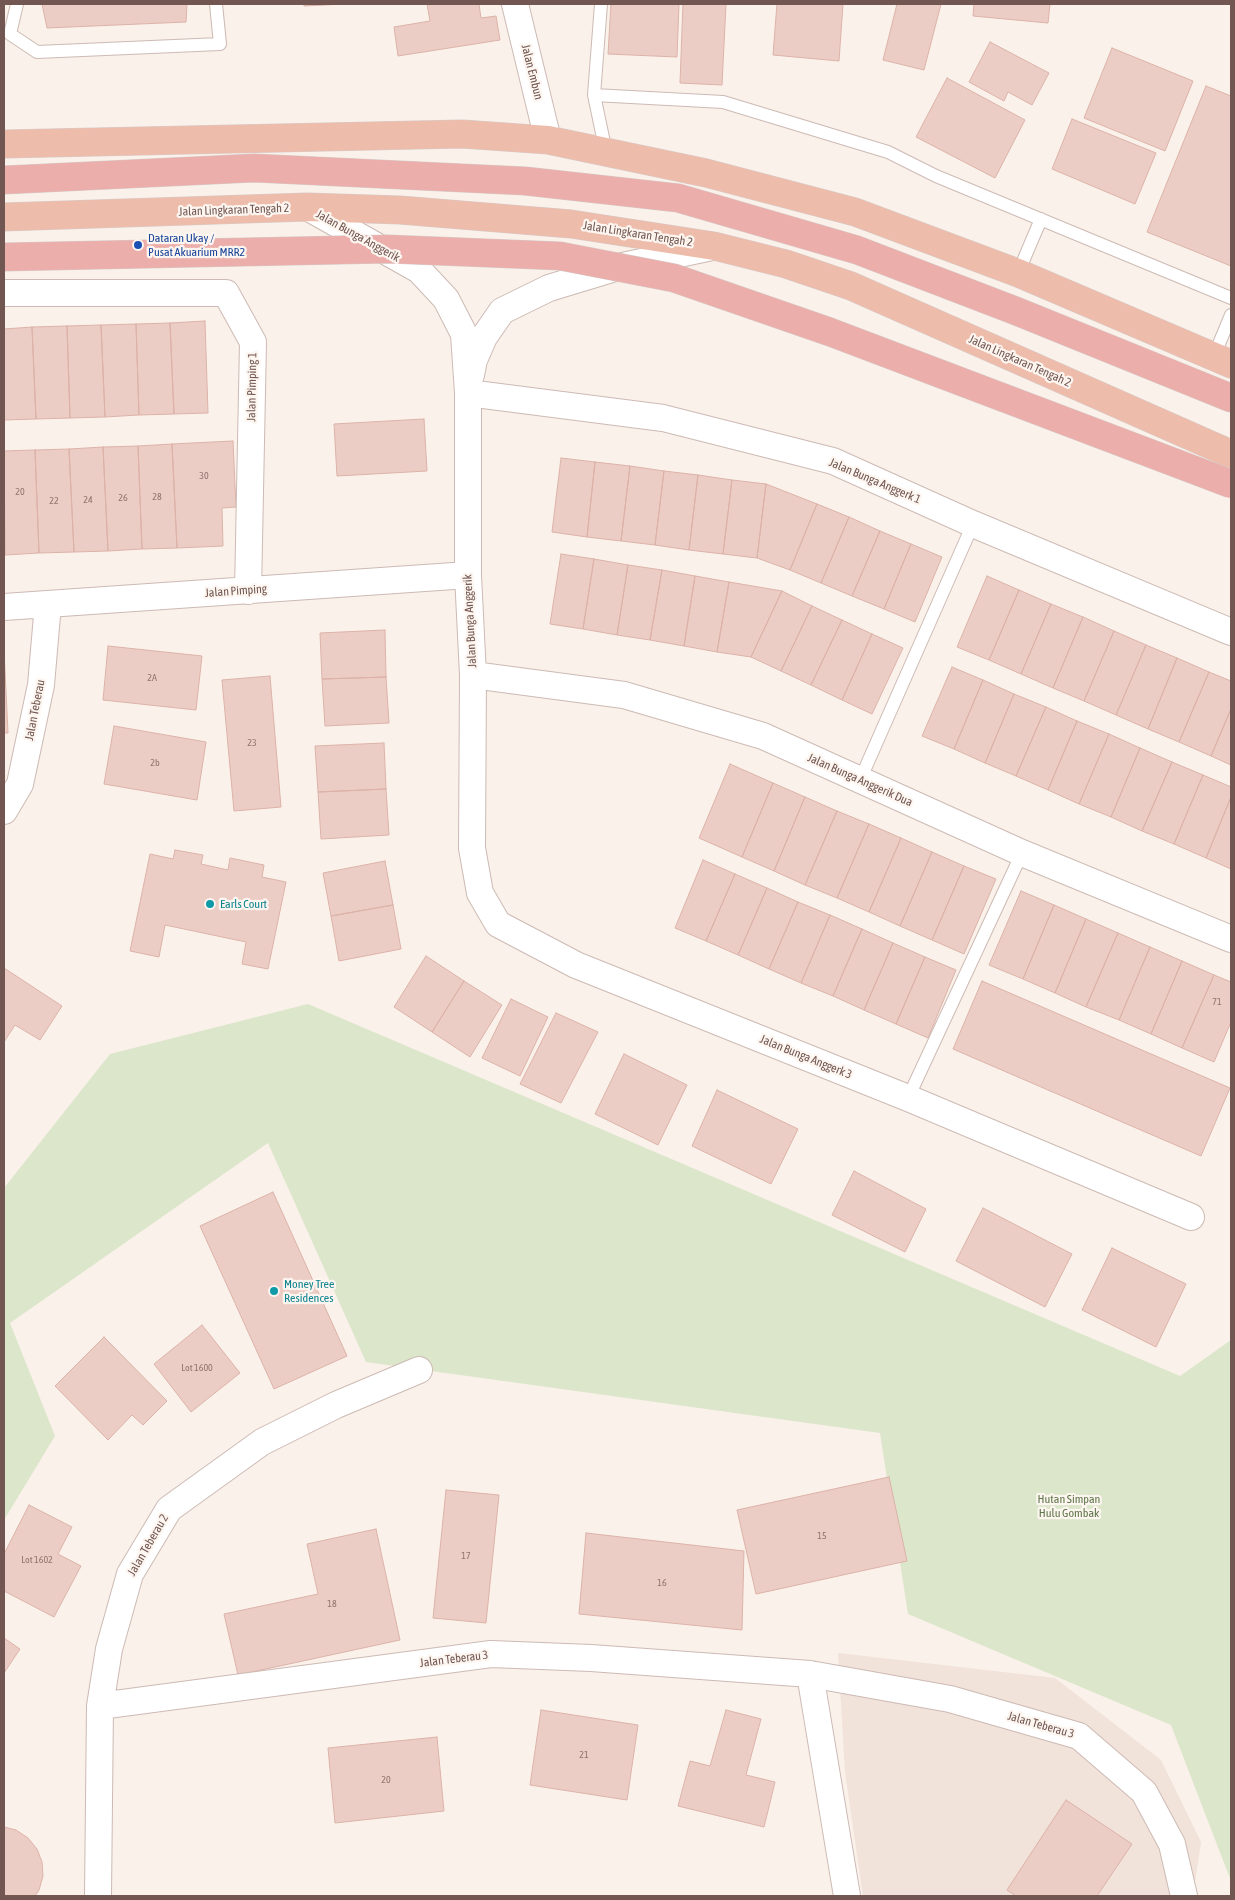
<!DOCTYPE html>
<style>
body{margin:0}
#map{position:relative;width:1235px;height:1900px;overflow:hidden;background:#faf1ea;font-family:"Asap Condensed",sans-serif}
canvas{display:block}
.frame{position:absolute;inset:0;border:5px solid #725651;pointer-events:none}
</style>
<div id="map">
<canvas width="1235" height="1900"></canvas>
<div class="frame"></div>
</div>
<script>
const c = document.querySelector('canvas').getContext('2d');
c.lineJoin = 'round';
function paint(path, color) { c.fillStyle = color; c.fill(path, 'evenodd'); }
const shape = rows => new Path2D(rows.map(r => 'M' + r).join(''));
function trace(path, color, width, dash) { c.strokeStyle = color; c.lineWidth = width; c.lineCap = dash ? 'butt' : 'round'; c.setLineDash(dash || []); c.stroke(path); }
function label(font, color, halo, rows, align = 'center') {
  c.font = font + ' "Asap Condensed",sans-serif'; c.lineWidth = 4.5; c.setLineDash([]); c.textBaseline = 'middle'; c.strokeStyle = halo; c.fillStyle = color; for (const [text, x, y, turn = 0] of rows) {
    c.save(); c.translate(x, y); c.rotate((+turn || 0) * Math.PI / 180); c.textAlign = isNaN(turn) ? turn : align; if (halo) c.strokeText(text, 0, 0); c.fillText(text, 0, 0); c.restore();
  }
}
paint(shape([
 [838,1653,1055,1678,1161,1760,1201,1842,1193,1896,863,1896,845,1772]
]), '#f1e2da');
paint(shape([
 [308,1004,1180,1376,1231,1340,1231,1881,1171,1725,908,1614,880,1433,366,1362,268,1143,10,1323,55,1436,4,1520,4,1188,110,1054]
]), '#dbe6ca');
const building = shape([
 [42,4,187,4,186,22,47,28,42,4],
 [304,4,344,4,304,6,304,4],
 [427,4,479,4,481,18,496,16,500,40,398,56,394,27,430,21,427,4],
 [611,4,679,4,677,57,608,54,611,4],
 [683,4,726,4,722,85,680,83,683,4],
 [777,4,843,4,839,61,773,55,777,4],
 [897,4,941,4,924,70,883,60,897,4],
 [974,4,1050,4,1048,23,973,16,974,4],
 [990,42,1049,73,1032,105,1008,92,1004,101,969,82,990,42],
 [1112,48,1193,81,1165,151,1084,118,1112,48],
 [947,78,1025,120,995,178,916,137,947,78],
 [1206,86,1231,96,1231,266,1147,232,1206,86],
 [1072,119,1156,153,1135,204,1052,169,1072,119],
 [205,321,208,413,174,414,170,323,205,321],
 [170,323,174,414,139,415,136,324,170,323],
 [136,324,139,415,105,417,101,325,136,324],
 [101,325,105,417,70,418,67,326,101,325],
 [67,326,70,418,36,419,32,327,67,326],
 [32,327,36,419,4,420,4,329,32,327],
 [424,419,427,471,337,476,334,424,424,419],
 [233,441,236,507,222,508,223,546,177,548,172,444,233,441],
 [172,444,177,548,142,549,138,446,172,444],
 [138,446,142,549,108,551,103,447,138,446],
 [103,447,108,551,74,552,69,449,103,447],
 [69,449,74,552,39,553,35,450,69,449],
 [35,450,39,553,5,555,4,451,35,450],
 [561,458,595,462,587,537,552,532,561,458],
 [595,462,630,466,621,541,587,537,595,462],
 [630,466,664,471,655,545,621,541,630,466],
 [664,471,698,475,689,550,655,545,664,471],
 [698,475,732,480,723,554,689,550,698,475],
 [732,480,766,484,757,558,723,554,732,480],
 [766,484,817,504,790,570,757,558,766,484],
 [817,504,849,517,821,583,790,570,817,504],
 [849,517,880,531,852,596,821,583,849,517],
 [880,531,911,544,884,609,852,596,880,531],
 [911,544,942,557,915,622,884,609,911,544],
 [561,554,594,559,583,629,550,624,561,554],
 [594,559,628,565,617,635,583,629,594,559],
 [628,565,662,570,650,640,617,635,628,565],
 [662,570,695,576,684,646,650,640,662,570],
 [695,576,729,582,717,652,684,646,695,576],
 [987,576,1019,590,989,660,957,647,987,576],
 [729,582,782,591,751,657,717,652,729,582],
 [1019,590,1051,604,1021,674,989,660,1019,590],
 [782,591,812,606,781,671,751,657,782,591],
 [1051,604,1083,617,1053,688,1021,674,1051,604],
 [812,606,842,620,811,685,781,671,812,606],
 [1083,617,1114,631,1084,701,1053,688,1083,617],
 [842,620,872,634,842,700,811,685,842,620],
 [385,630,386,677,322,679,320,633,385,630],
 [1114,631,1146,645,1116,715,1084,701,1114,631],
 [872,634,903,648,872,714,842,700,872,634],
 [1146,645,1177,658,1148,729,1116,715,1146,645],
 [108,646,202,656,196,710,103,700,108,646],
 [4,650,8,733,4,733,4,650],
 [1177,658,1209,672,1179,742,1148,729,1177,658],
 [952,667,983,680,954,749,922,736,952,667],
 [1209,672,1231,681,1231,709,1211,756,1179,742,1209,672],
 [270,676,281,807,234,811,222,680,270,676],
 [386,677,389,723,325,726,322,679,386,677],
 [983,680,1014,694,985,763,954,749,983,680],
 [1014,694,1046,707,1016,776,985,763,1014,694],
 [1046,707,1077,721,1048,790,1016,776,1046,707],
 [1231,709,1231,765,1211,756,1231,709],
 [1077,721,1109,734,1079,804,1048,790,1077,721],
 [114,726,206,742,197,800,104,784,114,726],
 [1109,734,1140,748,1111,817,1079,804,1109,734],
 [384,743,386,789,318,792,315,746,384,743],
 [1140,748,1172,762,1142,831,1111,817,1140,748],
 [1172,762,1203,775,1174,844,1142,831,1172,762],
 [730,764,773,783,742,857,699,838,730,764],
 [1203,775,1231,787,1231,797,1206,858,1174,844,1203,775],
 [773,783,805,797,774,871,742,857,773,783],
 [386,789,389,835,321,839,318,792,386,789],
 [805,797,837,811,805,885,774,871,805,797],
 [1231,797,1231,869,1206,858,1231,797],
 [837,811,869,824,837,898,805,885,837,811],
 [869,824,901,838,869,912,837,898,869,824],
 [901,838,932,852,900,926,869,912,901,838],
 [175,850,203,855,201,864,228,870,230,858,264,865,262,877,286,882,268,969,242,964,246,942,165,925,159,957,130,951,150,854,173,859,175,850],
 [932,852,964,866,932,940,900,926,932,852],
 [703,860,735,874,706,941,675,928,703,860],
 [385,861,393,905,331,916,323,873,385,861],
 [964,866,996,879,964,954,932,940,964,866],
 [735,874,767,888,738,955,706,941,735,874],
 [767,888,798,902,769,969,738,955,767,888],
 [1021,891,1054,905,1023,979,989,965,1021,891],
 [798,902,830,915,801,983,769,969,798,902],
 [393,905,401,949,339,961,331,916,393,905],
 [1054,905,1086,919,1055,993,1023,979,1054,905],
 [830,915,862,929,833,996,801,983,830,915],
 [1086,919,1118,933,1086,1007,1055,993,1086,919],
 [862,929,893,943,864,1010,833,996,862,929],
 [1118,933,1150,947,1119,1020,1086,1007,1118,933],
 [893,943,925,957,896,1024,864,1010,893,943],
 [1150,947,1182,961,1151,1034,1119,1020,1150,947],
 [426,956,464,981,432,1032,394,1007,426,956],
 [925,957,956,970,928,1038,896,1024,925,957],
 [1182,961,1214,975,1182,1048,1151,1034,1182,961],
 [4,968,62,1006,40,1040,15,1025,4,1042,4,968],
 [1214,975,1231,982,1231,1022,1214,1062,1182,1048,1214,975],
 [464,981,502,1005,470,1057,432,1032,464,981],
 [982,981,1230,1088,1201,1156,953,1049,982,981],
 [511,999,548,1017,520,1076,482,1058,511,999],
 [556,1013,598,1032,561,1103,520,1084,556,1013],
 [624,1054,687,1085,658,1145,595,1114,624,1054],
 [717,1090,798,1129,771,1184,692,1146,717,1090],
 [854,1171,926,1209,905,1252,832,1215,854,1171],
 [273,1192,347,1356,274,1389,200,1226,273,1192],
 [983,1208,1072,1254,1045,1307,956,1261,983,1208],
 [1112,1248,1186,1284,1156,1347,1082,1310,1112,1248],
 [202,1325,240,1373,191,1412,154,1364,202,1325],
 [104,1337,167,1401,143,1425,132,1415,108,1440,55,1386,104,1337],
 [889,1477,907,1561,756,1594,737,1510,889,1477],
 [446,1490,499,1495,486,1623,433,1618,446,1490],
 [29,1505,72,1527,58,1554,81,1566,54,1617,4,1591,4,1554,29,1505],
 [376,1529,400,1640,238,1675,224,1614,318,1594,307,1544,376,1529],
 [586,1533,744,1551,742,1630,579,1614,586,1533],
 [4,1638,20,1649,4,1673,4,1638],
 [541,1710,638,1725,627,1800,530,1785,541,1710],
 [726,1710,761,1719,746,1775,775,1782,764,1827,678,1806,690,1761,710,1766,726,1710],
 [437,1737,444,1811,335,1823,328,1748,437,1737],
 [1066,1800,1132,1844,1097,1896,1016,1896,1007,1890,1066,1800],
 [4,1827,16,1830,28,1838,37,1849,42,1862,43,1876,39,1890,35,1896,4,1896,4,1827]
]);
paint(building, '#eccdc5');
trace(building, '#dcb2a8', 1);
const service = shape([
 [17,4,10,34,37,52,220,44,216,4],
 [601,4,594,95,606,152],
 [594,95,723,102,888,152,936,176,1231,298],
 [1018,273,1041,219],
 [1214,356,1231,315],
 [860,780,973,524],
 [908,1098,1022,853]
]);
const minor = shape([
 [515,4,548,140],
 [307,207,419,270,446,299,464,334,468,393,468,575,473,675,472,848,480,893,498,924,576,965,908,1098,1191,1217],
 [4,293,226,293,253,342,248,591],
 [471,375,474,360,484,337,502,311,549,288,618,267,712,247],
 [468,393,663,418,833,461,973,524,1231,632],
 [4,607,468,575],
 [473,675,624,695,763,736,1022,853,1231,939],
 [4,811,20,784,41,685,48,604],
 [810,1674,847,1896],
 [100,1706,491,1654,591,1658,810,1674,950,1699,1079,1736,1144,1792,1172,1844,1184,1896],
 [98,1896,100,1706,109,1649,130,1574,169,1509,262,1442,336,1405,419,1370]
]);
const trunk = shape([
 [4,144,462,134,548,140,706,173,855,212,1018,273,1231,364],
 [4,217,307,207,400,210,571,224,714,246,786,264,851,286,1231,454]
]);
const motorway = shape([
 [4,180,254,168,525,181,678,198,857,250,1016,311,1231,398]
]);
trace(service, '#cdbab4', 14);
trace(minor, '#cdbab4', 28);
trace(trunk, '#d5cccb', 29);
trace(motorway, '#d5cccb', 29);
trace(service, '#fff', 12);
trace(minor, '#fff', 26);
trace(trunk, '#eebcab', 28);
trace(motorway, '#ecaeaa', 28);
const motorwayBridge = shape([
 [4,257,388,249,560,256,674,278,830,332,1231,484]
]);
trace(motorwayBridge, '#d5cccb', 29, []);
trace(motorwayBridge, '#ecaeaa', 28);
for (const [x, y, r, color] of [
 [138,245,5,"#1a4fb4"],
 [210,904,5,"#0f9aa8"],
 [274,1291,5,"#0f9aa8"]
]) { const dot = new Path2D(); dot.arc(x, y, r, 0, 2 * Math.PI); c.fillStyle = color; c.fill(dot); trace(dot, '#fdf6f0', 2); }
label('10px', '#90746e', null, [
 ["30",204,476],
 ["20",20,492],
 ["28",157,497],
 ["26",123,498],
 ["24",88,500],
 ["22",54,501],
 ["2A",152,678],
 ["23",252,743],
 ["2b",155,763],
 ["71",1217,1002],
 ["Lot 1600",197,1368],
 ["15",822,1536],
 ["17",466,1556],
 ["Lot 1602",37,1560],
 ["16",662,1583],
 ["18",332,1604],
 ["21",584,1755],
 ["20",386,1780]
]);
label('12px', '#725651', '#fdf6f0', [
 ["Jalan Embun",532,72,76],
 ["Jalan Lingkaran Tengah 2",234,210,-2],
 ["Jalan Lingkaran Tengah 2",638,234,9],
 ["Jalan Bunga Anggerik",358,236,29],
 ["Jalan Lingkaran Tengah 2",1020,361,24],
 ["Jalan Pimping 1",252,387,-89],
 ["Jalan Bunga Anggerk 1",875,481,23],
 ["Jalan Pimping",236,591,-4],
 ["Jalan Bunga Anggerik",470,621,-93],
 ["Jalan Teberau",35,710,-79],
 ["Jalan Bunga Anggerik Dua",860,780,24],
 ["Jalan Bunga Anggerk 3",806,1057,22],
 ["Jalan Teberau 2",148,1545,-60],
 ["Jalan Teberau 3",454,1659,-7],
 ["Jalan Teberau 3",1041,1725,16]
]);
label('12px', '#164399', '#fdf6f0', [
 ["Dataran Ukay /",148,238],
 ["Pusat Akuarium MRR2",148,252]
], 'left');
label('12px', '#0d838f', '#fdf6f0', [
 ["Earls Court",220,904],
 ["Money Tree",284,1284],
 ["Residences",284,1298]
], 'left');
label('12px', '#5f764a', '#fdf6f0', [
 ["Hutan Simpan",1069,1499],
 ["Hulu Gombak",1069,1513]
]);
</script>
